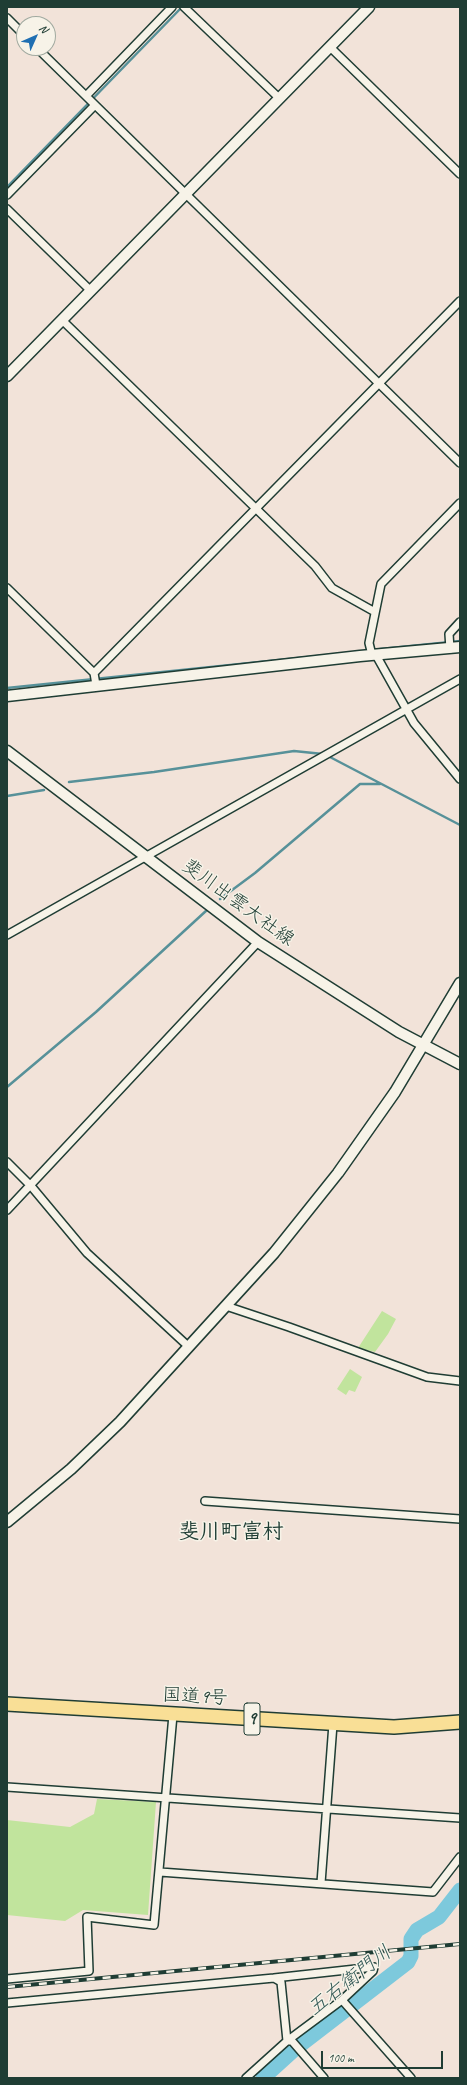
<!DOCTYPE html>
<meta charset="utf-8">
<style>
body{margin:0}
#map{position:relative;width:467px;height:2085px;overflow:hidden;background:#f2e3d9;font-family:Caveat,sans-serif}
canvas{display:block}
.frame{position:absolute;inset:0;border:8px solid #1f3d34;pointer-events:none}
.north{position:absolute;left:16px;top:16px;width:40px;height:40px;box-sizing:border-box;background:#f7f3e8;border:1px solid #a1aaa0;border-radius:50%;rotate:45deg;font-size:11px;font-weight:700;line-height:16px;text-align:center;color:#1f3d34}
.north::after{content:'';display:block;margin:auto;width:14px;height:18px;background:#1f6fb2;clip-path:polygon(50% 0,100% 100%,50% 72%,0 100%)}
.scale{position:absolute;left:321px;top:2051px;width:122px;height:18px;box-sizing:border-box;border:2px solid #1f3d34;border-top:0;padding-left:5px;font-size:12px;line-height:14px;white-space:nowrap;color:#1f3d34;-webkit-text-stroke:3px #f7f3e8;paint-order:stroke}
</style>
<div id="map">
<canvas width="467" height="2085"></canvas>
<div class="frame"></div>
<div class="north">N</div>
<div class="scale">100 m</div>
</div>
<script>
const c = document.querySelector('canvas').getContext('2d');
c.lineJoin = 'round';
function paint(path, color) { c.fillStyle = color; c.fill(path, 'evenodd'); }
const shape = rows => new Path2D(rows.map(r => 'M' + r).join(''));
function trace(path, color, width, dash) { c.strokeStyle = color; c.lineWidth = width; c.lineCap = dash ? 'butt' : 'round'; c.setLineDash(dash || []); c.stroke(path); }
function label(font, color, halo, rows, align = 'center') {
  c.font = font + ' Caveat,"Klee One",sans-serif'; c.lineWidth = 3; c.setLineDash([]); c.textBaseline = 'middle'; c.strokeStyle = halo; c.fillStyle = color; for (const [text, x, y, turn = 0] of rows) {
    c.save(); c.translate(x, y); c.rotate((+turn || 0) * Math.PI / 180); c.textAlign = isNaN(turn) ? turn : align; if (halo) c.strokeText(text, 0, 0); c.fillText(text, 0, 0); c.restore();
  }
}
paint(shape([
 [382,1311,396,1319,388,1334,375,1352,358,1348],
 [350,1369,362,1377,355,1392,349,1390,346,1395,337,1389],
 [97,1799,156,1802,148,1915,83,1910,65,1921,7,1915,7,1820,70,1827,94,1814]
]), '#c1e49d');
trace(shape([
 [7,187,182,7],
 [371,650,460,641],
 [7,688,337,654],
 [328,756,460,825],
 [69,782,154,772,294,751,323,754],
 [7,796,44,790],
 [220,899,255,873,360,784,380,784],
 [7,1087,96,1012,207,910]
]), '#579199', 2.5);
trace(shape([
 [263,2078,295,2049,408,1962,411,1956,411,1939,417,1930,439,1917,460,1890]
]), '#7dc9dc', 15);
const street = shape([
 [184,7,279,98],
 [7,18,24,35],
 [330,47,460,174],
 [37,48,460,463],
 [86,96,172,7],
 [7,195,95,105],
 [7,209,91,291],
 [63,321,315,566,332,588,375,612],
 [7,588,94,673,96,685],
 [450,649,449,634,460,622],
 [372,655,369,643,381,584,460,503],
 [376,655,414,723,460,779],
 [94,673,460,301],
 [7,935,460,679],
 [7,1162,31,1186,87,1253,189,1347],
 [7,1210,258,942],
 [226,1306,289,1327,427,1377,460,1381],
 [205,1501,460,1519],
 [7,1787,460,1818],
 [160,1872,433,1892,460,1857],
 [321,1883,333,1724],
 [274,1978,374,1967,373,1971,342,2000],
 [7,1979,89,1971,87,1917,154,1925,173,1715],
 [7,2003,274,1978,281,1982,287,2041,292,2041,324,2078],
 [246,2078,287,2041,342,2000,411,2078]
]);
const secondary = shape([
 [7,376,369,7],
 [7,696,360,656,460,647],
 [7,751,258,942,399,1032,460,1064],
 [7,1522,71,1469,120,1422,274,1253,338,1173,395,1092,460,983]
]);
const highway = shape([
 [7,1704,394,1727,460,1722]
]);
trace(street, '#1f3d34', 10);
trace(secondary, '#1f3d34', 13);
trace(highway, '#1f3d34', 16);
trace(street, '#f7f3e8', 7);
trace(secondary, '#f7f3e8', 10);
trace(highway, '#f9df96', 13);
const rail = shape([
 [7,1987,460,1944]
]);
trace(rail, '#1f3d34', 4);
trace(rail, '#f7f3e8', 2.5, [8]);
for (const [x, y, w] of [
 [252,1719,16]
]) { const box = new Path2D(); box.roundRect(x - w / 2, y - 16, w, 32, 3); c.fillStyle = '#f7f3e8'; c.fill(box); trace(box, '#1f3d34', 1); }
label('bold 18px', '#1f3d34', null, [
 ["9",252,1719]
]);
label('19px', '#1f3d34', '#f7f3e8', [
 ["斐川出雲大社線",238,903,36],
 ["国道9号",195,1697,3]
]);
label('italic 20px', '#325956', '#f7f3e8', [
 ["五右衛門川",350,1981,-38]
]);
label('bold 21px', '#1f3d34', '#f7f3e8', [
 ["斐川町富村",231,1532]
]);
</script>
